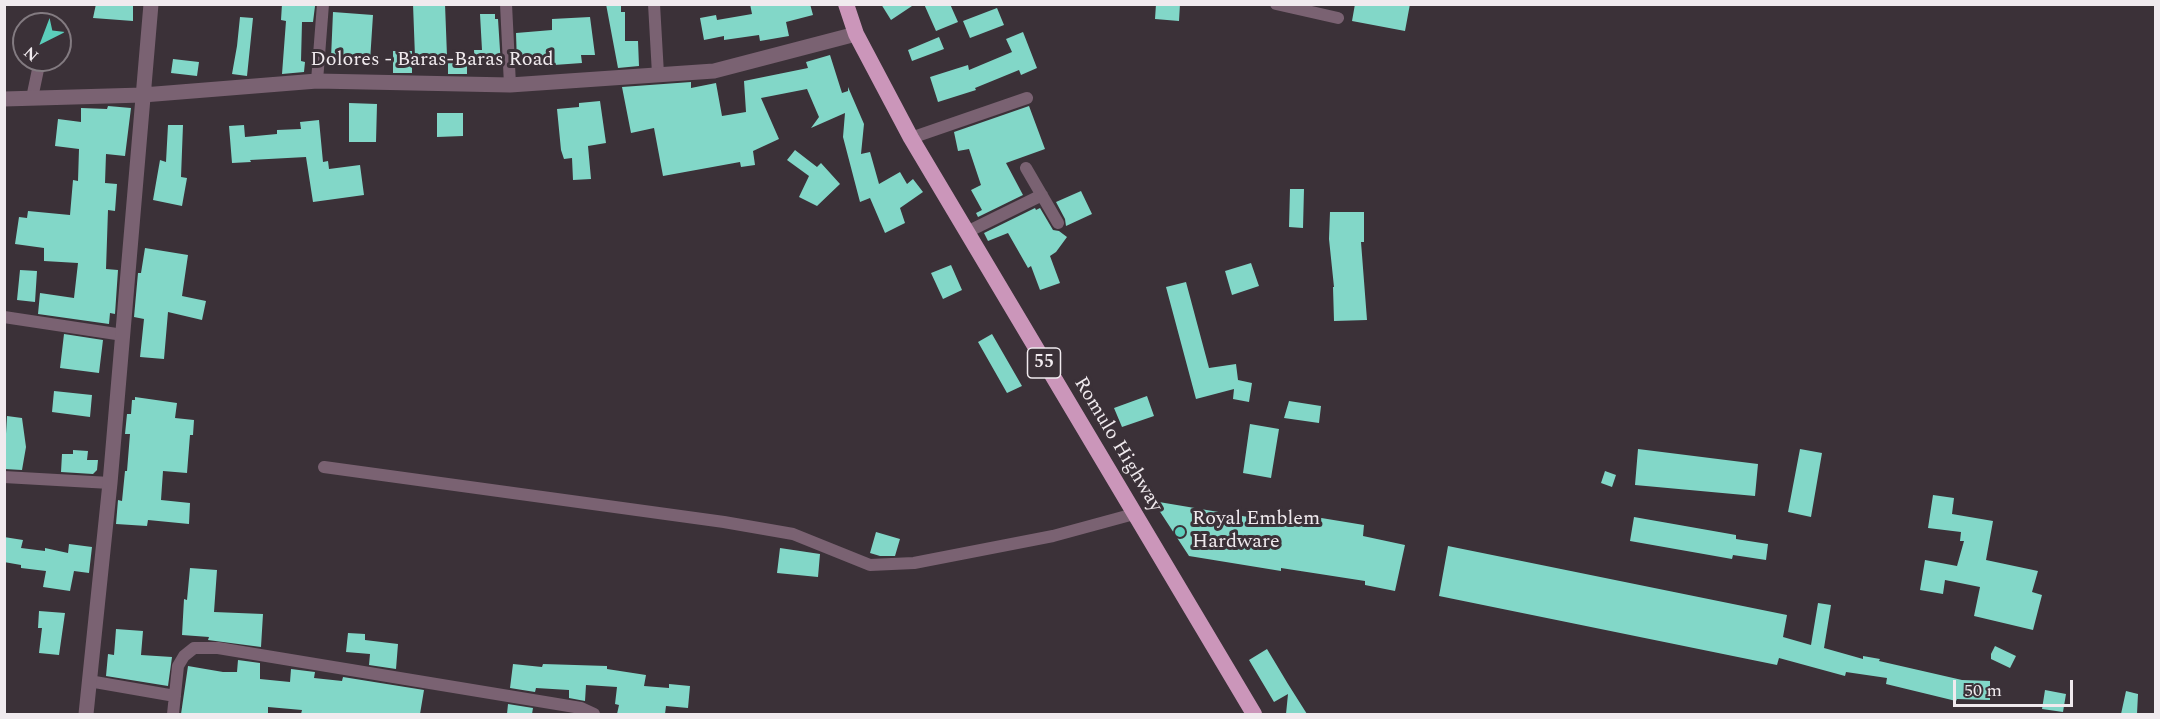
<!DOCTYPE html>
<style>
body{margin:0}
#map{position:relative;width:2160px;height:719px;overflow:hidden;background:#3b3138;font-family:Spectral,serif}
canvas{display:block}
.frame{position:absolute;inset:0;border:6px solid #f0eaee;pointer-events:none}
.north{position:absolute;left:12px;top:12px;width:60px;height:60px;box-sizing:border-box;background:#3b3138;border:2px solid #837b81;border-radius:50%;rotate:222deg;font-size:16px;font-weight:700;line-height:24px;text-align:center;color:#f0eaee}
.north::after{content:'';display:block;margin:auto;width:21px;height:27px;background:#5bcebb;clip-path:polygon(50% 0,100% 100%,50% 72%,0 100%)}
.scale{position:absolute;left:1953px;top:680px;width:120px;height:27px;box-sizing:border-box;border:3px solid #f0eaee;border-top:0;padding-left:8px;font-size:18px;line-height:21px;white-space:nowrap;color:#f0eaee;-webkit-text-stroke:4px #3b3138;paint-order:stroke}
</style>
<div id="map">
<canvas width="2160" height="719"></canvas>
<div class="frame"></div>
<div class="north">N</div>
<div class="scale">50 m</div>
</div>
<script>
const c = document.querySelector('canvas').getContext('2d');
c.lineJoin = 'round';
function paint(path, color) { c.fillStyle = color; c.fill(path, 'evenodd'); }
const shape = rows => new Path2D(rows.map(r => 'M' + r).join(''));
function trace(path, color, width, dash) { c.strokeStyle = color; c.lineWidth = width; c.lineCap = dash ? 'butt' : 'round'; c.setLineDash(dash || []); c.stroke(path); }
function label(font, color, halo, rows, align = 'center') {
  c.font = font + ' Spectral,serif'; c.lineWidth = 6; c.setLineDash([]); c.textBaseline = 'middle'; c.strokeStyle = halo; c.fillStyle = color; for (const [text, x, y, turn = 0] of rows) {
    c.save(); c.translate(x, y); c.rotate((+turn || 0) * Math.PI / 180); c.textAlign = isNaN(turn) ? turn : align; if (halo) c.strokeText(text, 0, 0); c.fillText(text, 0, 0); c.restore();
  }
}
paint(shape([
 [96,4,133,4,133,21,93,18],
 [282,4,315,6,313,22,302,22,301,61,305,62,304,72,282,74,286,21,281,20],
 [413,4,445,4,447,56,415,57],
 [606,4,621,4,621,12,625,12,625,41,638,41,639,66,618,68],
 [750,4,810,4,813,15,786,22,789,36,760,41,759,35,724,40,724,36,704,40,700,18,716,15,717,20,752,14],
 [881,4,915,4,891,20],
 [924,4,950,4,958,22,936,31],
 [1156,4,1180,4,1179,21,1155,19],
 [1355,4,1410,4,1405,31,1352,21],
 [997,8,1004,25,970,38,963,21],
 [333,12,373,15,370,61,358,60,358,67,341,66,342,59,331,58],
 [480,14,495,14,495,19,498,19,501,66,475,67,474,50,482,50],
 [240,17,253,18,247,76,232,74,237,46],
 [590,17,595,55,581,55,582,63,554,65,554,60,517,63,516,33,552,30,552,19],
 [1023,32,1037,68,1021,75,1019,70,975,88,976,90,938,102,930,77,968,65,969,70,1012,52,1006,39],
 [939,37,944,49,912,61,908,50],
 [393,51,412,51,412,73,393,73],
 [830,55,842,93,848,91,848,87,864,124,861,154,870,152,879,184,900,172,907,184,913,179,923,192,900,208,905,223,885,233,870,198,860,202,843,137,845,113,811,128,819,117,807,89,761,98,779,139,753,151,755,165,741,167,740,162,663,176,654,128,631,133,622,87,691,82,691,88,716,83,722,116,746,112,744,81,808,68,806,62],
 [173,59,199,62,197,76,171,73],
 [448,60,467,60,467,74,448,74],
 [600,101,606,143,588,146,591,179,573,180,572,158,564,159,561,150,557,109,579,107,579,103],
 [349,103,377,104,376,142,349,142],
 [108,106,131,108,125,156,106,154,105,183,117,184,115,211,108,210,106,269,118,270,115,314,110,313,109,324,38,314,40,293,74,298,78,263,44,261,44,248,15,244,19,217,27,218,28,211,70,215,73,180,78,181,79,149,55,146,58,119,81,122,81,108,107,109],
 [1029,106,1045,149,1006,163,1023,195,978,217,976,213,982,210,971,190,981,185,969,149,958,151,954,132],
 [437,113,463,113,463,136,437,137],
 [319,120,323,162,328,161,329,169,360,165,364,195,313,202,306,157,250,160,251,162,232,163,229,126,244,125,245,137,277,134,277,130,301,129,300,122],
 [168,125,183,125,181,177,187,178,182,206,153,200,160,160,166,162],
 [795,150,817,167,821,163,840,184,817,206,799,197,809,176,787,160],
 [1290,189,1304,189,1303,228,1289,227],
 [1081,191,1092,214,1066,226,1065,219,1056,202],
 [1035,208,1036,210,1040,208,1053,230,1059,231,1067,237,1056,252,1050,256,1060,283,1040,290,1031,266,1028,268,1008,233,988,241,984,233],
 [1330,212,1364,212,1364,242,1361,242,1367,320,1334,321,1333,287,1334,287,1329,239],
 [145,248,188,255,182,296,206,301,202,320,168,312,164,359,140,357,144,319,134,317,138,273,141,273],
 [1251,263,1259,286,1232,295,1225,271],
 [951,265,962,290,943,299,931,273],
 [20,270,37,271,35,302,17,300],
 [1186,282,1209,368,1236,364,1238,380,1252,383,1249,402,1233,399,1234,389,1196,399,1166,287],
 [64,334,103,340,99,373,60,368],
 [992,334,1022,386,1007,393,978,342],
 [54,391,92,395,90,417,52,412],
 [1147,396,1154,416,1122,427,1114,408],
 [135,397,177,403,175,418,194,420,193,435,190,435,187,473,163,471,161,500,190,503,189,524,148,520,147,526,116,524,118,500,122,501,125,471,127,471,130,434,125,434,127,414,131,414,132,400,135,400],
 [1289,401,1321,406,1319,423,1284,418],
 [7,416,22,418,26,447,22,470,4,469],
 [1250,424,1279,429,1271,478,1243,473],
 [1638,449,1758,464,1755,496,1635,485],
 [1800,449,1822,453,1811,517,1788,512],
 [73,450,88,451,87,460,98,460,97,470,93,474,61,472,62,454,73,454],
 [1605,471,1616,475,1612,487,1601,483],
 [1933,495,1954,498,1952,514,1993,521,1986,560,2038,571,2032,592,2042,595,2033,630,1974,616,1980,587,1945,580,1943,594,1920,590,1925,560,1957,566,1964,541,1960,541,1961,532,1928,528],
 [1153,501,1296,525,1297,514,1364,525,1363,536,1405,545,1395,591,1365,585,1365,581,1281,568,1281,571,1189,556],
 [1634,517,1736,535,1736,539,1768,544,1766,560,1733,555,1732,559,1630,541],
 [876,532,900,539,895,556,880,556,870,553],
 [4,537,23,540,21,548,45,551,45,548,68,553,69,544,92,547,89,573,74,571,70,591,43,587,46,571,21,568,21,565,4,562],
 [1448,546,1787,615,1783,637,1811,645,1818,603,1831,605,1824,648,1863,659,1863,656,1880,659,1879,661,1962,680,1990,681,1990,700,1957,699,1956,701,1886,684,1887,678,1846,672,1845,676,1779,658,1777,665,1439,596],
 [780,548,820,554,818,577,777,573],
 [190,568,217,570,214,612,263,614,261,647,208,640,209,637,182,635,184,599,187,600],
 [39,611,65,613,59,655,39,653,42,628,38,628],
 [116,629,143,631,141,655,172,657,168,686,106,676,108,654,114,655],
 [348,633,365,634,365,640,398,644,396,669,369,665,370,654,346,652],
 [1995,646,2016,656,2010,668,1991,659,1991,654],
 [1267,649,1288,684,1307,714,1286,714,1288,694,1274,702,1249,660],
 [238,660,260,663,260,679,290,682,291,669,315,672,314,678,342,681,343,677,424,690,420,714,301,714,302,710,268,707,268,714,181,714,188,666,223,672,237,672],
 [513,664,542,667,543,664,607,666,607,669,646,675,644,686,669,688,669,684,690,686,688,708,666,706,665,714,617,714,619,705,615,704,617,687,586,685,585,701,569,698,569,690,536,688,535,692,510,688],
 [2045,690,2066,694,2063,712,2042,709],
 [2126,691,2138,694,2137,714,2121,714],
 [508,704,533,708,532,714,507,714]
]), '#82d7c8');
trace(shape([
 [506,4,510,85],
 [654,4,658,74],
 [1276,4,1338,18],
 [47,24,47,23],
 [317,81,323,4],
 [32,98,40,60],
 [911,138,1027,98],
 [1026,168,1058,223],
 [967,232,1042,195],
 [4,317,123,335],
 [324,467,724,522,793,534,870,565,914,563,1053,536,1134,514],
 [4,477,110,483],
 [89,681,175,696],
 [173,714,178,666,184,656,194,648,218,648,581,708,594,714]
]), '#7a6272', 12);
trace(shape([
 [4,99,143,95,317,81,510,85,714,71,856,34],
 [86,714,110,483,151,4]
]), '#7a6272', 15);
trace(shape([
 [846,4,856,34,911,138,1254,714]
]), '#cb96ba', 16);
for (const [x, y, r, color] of [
 [1180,532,6,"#5bcebb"]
]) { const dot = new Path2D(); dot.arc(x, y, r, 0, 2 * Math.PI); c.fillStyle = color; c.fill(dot); trace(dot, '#3b3138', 2); }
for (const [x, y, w] of [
 [1044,363,33]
]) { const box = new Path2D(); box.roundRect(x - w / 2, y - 15, w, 30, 4.5); c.fillStyle = '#3b3138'; c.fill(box); trace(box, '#f0eaee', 1.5); }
label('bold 18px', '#f0eaee', null, [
 ["55",1044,363]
]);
label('20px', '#f0eaee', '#3b3138', [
 ["Dolores - Baras-Baras Road",432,61],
 ["Romulo Highway",1117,445,59]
]);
label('20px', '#f0eaee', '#3b3138', [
 ["Royal Emblem",1192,520],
 ["Hardware",1192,543]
], 'left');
</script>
